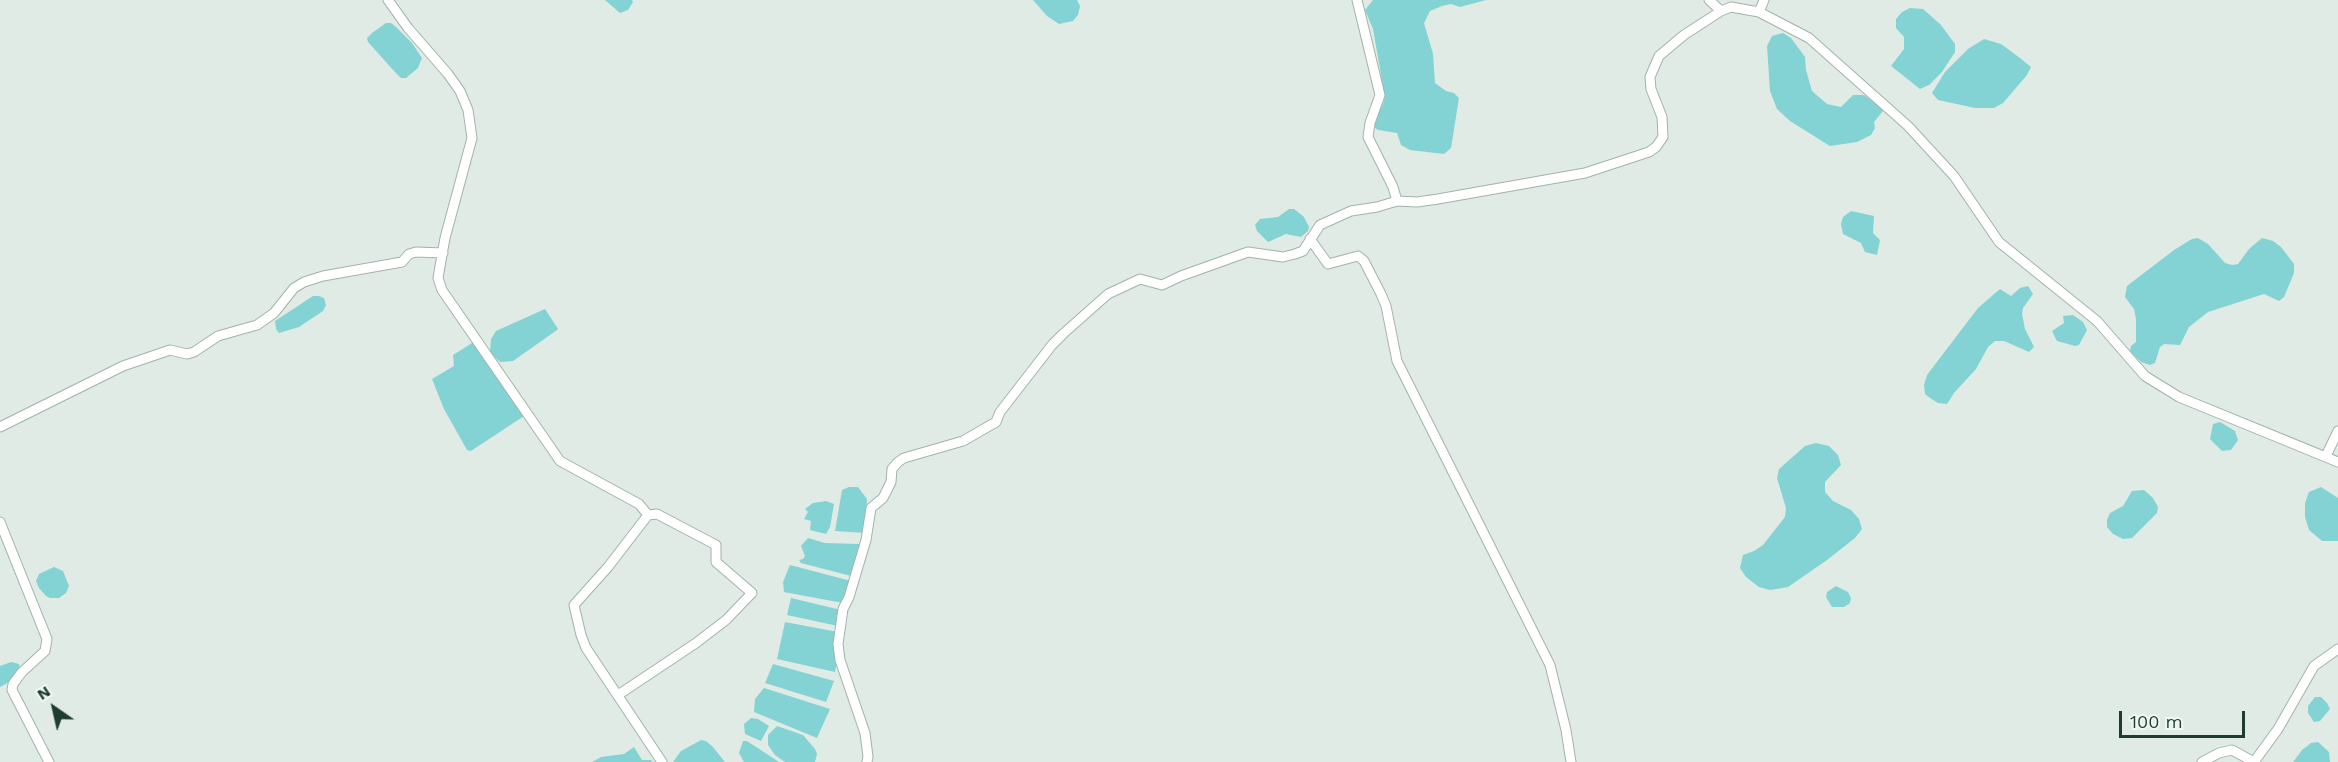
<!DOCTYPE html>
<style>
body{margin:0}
#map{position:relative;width:2338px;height:762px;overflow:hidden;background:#dfebe4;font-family:"Work Sans",sans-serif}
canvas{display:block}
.north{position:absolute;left:24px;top:678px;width:60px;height:60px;-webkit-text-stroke:4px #f0f8f3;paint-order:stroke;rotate:326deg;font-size:16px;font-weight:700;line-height:24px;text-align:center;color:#1f3c30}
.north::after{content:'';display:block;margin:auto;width:21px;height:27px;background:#1f3c30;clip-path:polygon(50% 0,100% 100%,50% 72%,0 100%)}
.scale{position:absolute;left:2119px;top:711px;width:126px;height:27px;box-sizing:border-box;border:3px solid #1f3c30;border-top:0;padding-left:8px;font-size:18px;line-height:21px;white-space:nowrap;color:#1f3c30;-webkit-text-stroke:4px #f0f8f3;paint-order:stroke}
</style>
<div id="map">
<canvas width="2338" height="762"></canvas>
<div class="north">N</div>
<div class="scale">100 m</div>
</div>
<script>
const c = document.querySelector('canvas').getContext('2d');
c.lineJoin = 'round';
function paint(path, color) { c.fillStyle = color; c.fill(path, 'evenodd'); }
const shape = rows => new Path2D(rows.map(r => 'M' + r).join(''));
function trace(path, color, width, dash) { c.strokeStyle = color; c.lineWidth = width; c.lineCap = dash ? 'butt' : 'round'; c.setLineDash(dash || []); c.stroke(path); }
paint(shape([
 [605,0,632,0,633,2,628,10,620,13],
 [1033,0,1077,0,1080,6,1078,15,1073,21,1059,24,1047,16],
 [1373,0,1486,0,1460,7,1451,4,1442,6,1430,11,1424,23,1433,54,1435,83,1446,91,1454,93,1459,98,1451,148,1444,154,1410,150,1401,145,1397,133,1378,130,1374,127,1375,119,1383,104,1385,97,1373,29,1365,10],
 [1910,8,1923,9,1941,25,1955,44,1955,52,1942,72,1929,85,1920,89,1891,66,1904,49,1904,37,1896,28,1896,19,1902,12],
 [386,23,391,23,396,27,412,43,422,58,418,68,406,78,401,78,394,71,368,42,367,38,372,33],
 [1783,33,1791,38,1805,57,1806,70,1812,91,1827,104,1841,107,1853,95,1864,95,1879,106,1883,111,1874,122,1875,128,1871,135,1857,142,1830,146,1790,121,1777,109,1770,91,1767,46,1772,36],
 [1984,39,2001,44,2020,58,2031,67,2027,75,2003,103,1994,108,1975,108,1938,100,1932,93,1945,72,1968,49],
 [1289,209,1294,209,1304,217,1309,227,1308,231,1301,237,1286,234,1268,242,1257,231,1255,225,1260,219,1278,217],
 [1851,211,1874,216,1873,233,1880,240,1877,255,1865,252,1861,243,1843,234,1841,224,1843,217],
 [2198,238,2208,244,2225,263,2232,265,2238,264,2249,249,2262,238,2273,241,2281,247,2294,264,2294,273,2284,297,2279,301,2264,294,2208,312,2189,327,2180,345,2164,344,2160,347,2155,363,2150,365,2141,362,2130,351,2131,346,2136,342,2136,319,2134,309,2125,297,2127,286,2174,250,2192,239],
 [2028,286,2033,294,2023,308,2022,314,2025,329,2034,347,2029,352,2004,341,1995,341,1988,347,1976,369,1954,393,1947,404,1938,403,1930,398,1925,394,1924,385,1927,375,1978,308,2000,289,2011,296,2020,288],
 [313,296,319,296,324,298,326,305,323,311,299,327,279,333,276,329,275,321],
 [545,309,558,329,557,330,513,361,500,362,490,352,491,339,496,331],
 [2073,315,2083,322,2087,330,2079,345,2075,346,2057,341,2052,331,2064,323,2063,316],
 [472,343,477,343,524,416,471,451,467,450,444,409,432,379,454,366,453,355],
 [2220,422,2235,431,2238,440,2231,450,2222,451,2210,439,2213,424],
 [1816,443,1829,446,1838,455,1841,465,1825,482,1825,492,1833,501,1851,510,1859,519,1862,529,1855,538,1827,560,1788,587,1770,590,1759,587,1746,577,1740,568,1743,555,1754,551,1763,545,1785,517,1786,508,1777,478,1779,469,1805,446],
 [849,487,858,487,867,499,865,533,835,531,842,490],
 [2321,487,2338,498,2338,541,2322,541,2309,530,2305,517,2305,503,2309,492],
 [2144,490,2153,498,2158,507,2157,513,2132,538,2123,539,2113,534,2107,527,2107,520,2110,513,2123,506,2132,491],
 [826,501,834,504,830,527,826,534,810,530,811,521,804,519,808,512,805,509,813,503],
 [808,538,825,543,859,544,861,546,851,576,801,563,799,560,803,559,805,556,801,546],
 [790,565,851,581,843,603,784,592,783,582],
 [54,567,63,571,69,586,66,593,59,598,50,598,46,596,39,588,36,581,39,574],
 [1836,586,1848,592,1851,598,1850,603,1844,607,1832,607,1826,597,1827,592],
 [791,598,841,610,838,626,787,615],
 [785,622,838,632,837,660,835,672,777,659],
 [11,662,19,664,20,669,11,681,0,687,0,666],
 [773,664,834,681,826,702,765,683],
 [764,688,830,709,817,738,754,712,755,699],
 [2315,697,2321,697,2327,703,2330,709,2320,721,2314,722,2308,713,2308,706],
 [751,718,758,719,769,726,761,741,745,734,744,724],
 [777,726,803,735,815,749,817,754,815,762,785,762,775,755,768,745,768,735],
 [701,740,706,741,712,746,725,762,673,762,681,751],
 [743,741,747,741,779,762,744,762,739,753],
 [2318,742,2329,752,2330,762,2293,762,2302,750,2311,743],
 [634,747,642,760,651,760,653,762,592,762,601,757,624,754]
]), '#83d3d4');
const street = shape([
 [388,0,408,28,448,74,460,91,468,110,472,138,445,238,438,278,442,290,560,461,639,504,648,515,608,567,574,605,581,635,586,648,662,762],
 [1357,0,1380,95,1370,123,1368,137,1393,187,1397,201],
 [1709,0,1721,11],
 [1759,12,1809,38,1908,126,1954,176,1999,242,2097,321,2145,376,2179,397,2338,462],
 [1310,239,1328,264,1358,256,1364,261,1381,294,1386,306,1397,361,1550,665,1566,730,1571,762],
 [0,427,123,366,170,350,187,354,194,352,218,336,257,325,274,313,294,288,304,282,323,276,402,262,409,254,416,252,443,253],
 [2326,456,2338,431],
 [0,522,47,639,45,651,22,672,13,684,12,690,49,762],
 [618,695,696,643,726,620,752,593,716,562,716,545,657,514,648,515],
 [867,762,868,757,865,733,840,660,838,644,843,609,849,597,866,540,871,508,883,498,891,482,892,469,898,462,904,458,963,441,996,422,1000,412,1052,345,1064,333,1108,294,1140,279,1162,285,1181,276,1248,252,1283,257,1295,254,1303,251,1320,225,1351,211,1377,207,1397,201,1417,202,1438,199,1585,173,1649,152,1656,147,1663,137,1662,117,1651,89,1650,77,1659,56,1684,35,1721,11,1731,7,1759,12,1764,0],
 [2202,762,2219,753,2232,750,2254,762,2278,729,2314,666,2338,649]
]);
trace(street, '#a2b3aa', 11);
trace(street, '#fff', 9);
</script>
